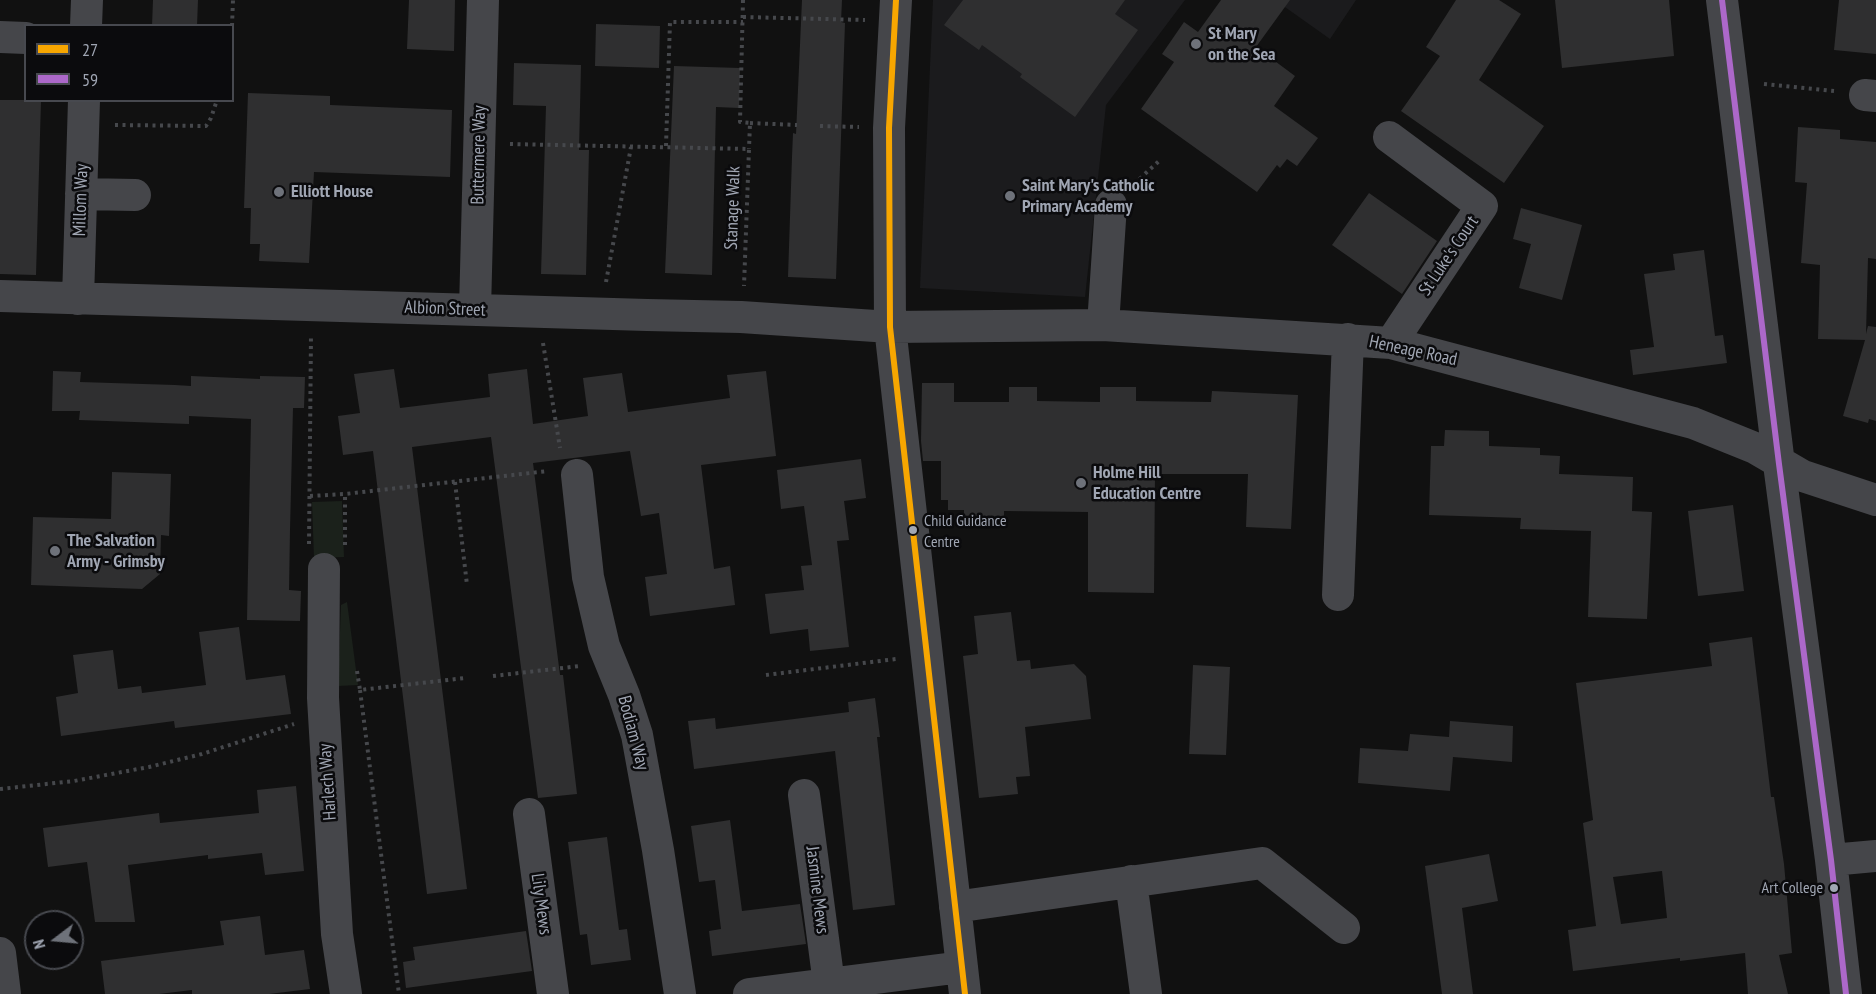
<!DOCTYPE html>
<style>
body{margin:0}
#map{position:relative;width:1876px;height:994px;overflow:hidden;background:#111;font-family:"PT Sans Narrow",sans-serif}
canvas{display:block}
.legend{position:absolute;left:24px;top:24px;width:210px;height:78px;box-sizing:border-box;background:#0b0b0d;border:2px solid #47494f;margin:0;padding:8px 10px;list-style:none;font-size:18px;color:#a0a6b3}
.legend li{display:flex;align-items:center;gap:12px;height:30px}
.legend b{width:30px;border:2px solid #47494f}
.north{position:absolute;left:24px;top:910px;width:60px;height:60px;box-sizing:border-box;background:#0b0b0d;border:2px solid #47494f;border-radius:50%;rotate:254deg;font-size:16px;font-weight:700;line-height:24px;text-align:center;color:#a0a6b3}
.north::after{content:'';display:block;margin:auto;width:21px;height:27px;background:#6e727a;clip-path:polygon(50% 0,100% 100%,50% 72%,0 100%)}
</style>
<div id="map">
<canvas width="1876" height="994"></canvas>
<ul class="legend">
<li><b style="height:8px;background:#f7a600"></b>27</li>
<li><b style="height:8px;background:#ac68c9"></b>59</li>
</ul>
<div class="north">N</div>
</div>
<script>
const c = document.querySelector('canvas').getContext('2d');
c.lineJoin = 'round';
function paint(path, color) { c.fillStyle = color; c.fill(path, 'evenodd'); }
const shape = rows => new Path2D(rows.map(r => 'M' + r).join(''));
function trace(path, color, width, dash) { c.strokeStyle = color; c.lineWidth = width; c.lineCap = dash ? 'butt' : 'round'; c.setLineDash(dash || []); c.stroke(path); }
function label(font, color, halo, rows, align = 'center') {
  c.font = font + ' "PT Sans Narrow",sans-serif'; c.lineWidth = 5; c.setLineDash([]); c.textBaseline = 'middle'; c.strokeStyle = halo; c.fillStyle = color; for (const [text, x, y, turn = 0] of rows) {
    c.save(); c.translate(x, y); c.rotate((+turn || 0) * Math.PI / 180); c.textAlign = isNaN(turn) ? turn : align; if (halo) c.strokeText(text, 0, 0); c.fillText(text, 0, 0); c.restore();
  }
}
paint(shape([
 [933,0,1185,0,1106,105,1085,297,920,288],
 [1275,0,1356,0,1330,39]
]), '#1b1b1d');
paint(shape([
 [342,501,344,557,314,558,312,502],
 [347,602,358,685,338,686,341,605]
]), '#1b211b');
paint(shape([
 [153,0,198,0,197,26,152,26],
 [409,0,455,0,454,51,407,49],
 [802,0,842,0,841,22,845,23,836,279,788,277,792,157,793,133,796,134],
 [963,0,1125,0,1115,14,1138,30,1075,117,1020,77,1022,74,982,45,979,50,944,25],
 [1221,0,1290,0,1256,47,1295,76,1274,106,1318,138,1297,166,1287,159,1280,168,1277,165,1257,192,1141,109,1174,62,1162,54,1184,22,1198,32],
 [1456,0,1499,0,1521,14,1479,80,1544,126,1504,183,1401,111,1440,56,1426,47],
 [1555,0,1669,0,1674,56,1562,68],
 [1839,0,1876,0,1876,54,1834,50],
 [596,24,660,26,659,68,595,66],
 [514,63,581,65,579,150,589,150,586,275,541,274,546,106,513,105],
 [674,66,740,68,739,108,716,107,712,275,665,273],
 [248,93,330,96,330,105,452,110,450,177,314,172,309,263,259,261,260,244,250,244,251,208,244,208],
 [0,100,41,100,36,275,0,274],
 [1798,127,1840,130,1840,139,1876,142,1876,259,1868,258,1866,334,1868,326,1876,327,1876,421,1869,419,1868,423,1843,416,1865,340,1818,339,1820,265,1801,263,1807,183,1795,182],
 [1369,193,1437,241,1402,294,1332,245],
 [1521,208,1582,225,1562,300,1519,288,1531,244,1513,239],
 [1704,250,1715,336,1723,335,1727,363,1633,375,1630,350,1654,347,1644,274,1675,270,1673,254],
 [394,369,400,408,490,397,488,374,527,369,533,424,588,416,583,378,622,373,628,412,730,398,727,375,766,371,776,456,701,465,714,569,730,566,735,605,650,616,645,577,667,574,659,513,641,516,630,451,533,463,560,675,563,675,577,794,538,798,491,437,412,447,467,889,427,894,373,451,343,455,338,416,360,413,354,374],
 [53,371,81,372,80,382,175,385,191,386,191,376,260,379,260,376,305,377,304,408,293,408,290,530,289,590,301,591,300,621,247,620,251,419,189,416,189,424,79,420,80,411,52,411],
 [922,383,954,383,954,402,1009,402,1009,387,1037,387,1037,401,1100,402,1100,387,1136,387,1136,401,1211,402,1212,391,1298,395,1291,529,1246,527,1248,474,1155,474,1154,593,1088,592,1088,512,1004,511,1004,518,964,516,964,510,948,510,948,500,941,500,941,461,923,461,921,441],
 [1445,430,1489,431,1489,446,1540,448,1540,455,1560,456,1559,474,1633,477,1632,511,1652,512,1647,619,1588,617,1591,531,1520,529,1521,518,1429,515,1431,446,1444,446],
 [861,459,866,498,844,501,849,540,837,541,849,647,810,651,808,629,770,634,765,594,804,590,801,566,812,565,804,506,781,509,777,470],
 [112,472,171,474,169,536,161,535,160,574,142,589,31,585,33,517,111,519],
 [1733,505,1744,591,1698,596,1688,511],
 [1011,612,1017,661,1030,660,1031,669,1074,664,1086,676,1091,719,1025,727,1030,776,1016,777,1018,794,979,798,963,656,978,654,974,616],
 [239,627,246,680,285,675,291,714,175,728,174,721,61,736,56,697,78,693,73,655,113,650,118,689,141,686,142,693,206,685,199,632],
 [1752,637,1771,797,1774,797,1784,864,1792,953,1779,955,1788,994,1748,994,1745,953,1680,961,1680,958,1573,971,1568,930,1596,926,1583,823,1593,820,1576,683,1712,666,1709,643],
 [1662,871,1667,918,1621,924,1613,877],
 [1193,665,1230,667,1226,755,1189,754],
 [875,698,880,737,877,737,895,905,853,910,835,751,694,769,688,721,715,718,716,729,849,712,848,702],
 [1450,721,1513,726,1512,762,1453,757,1450,791,1358,783,1360,748,1408,751,1410,734,1449,737],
 [296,786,304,871,265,875,262,853,208,859,208,855,128,865,135,922,95,922,87,862,48,867,43,828,159,813,160,823,259,813,257,790],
 [730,820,742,911,800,904,806,944,712,956,709,931,721,929,715,880,699,882,691,826],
 [607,837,619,930,627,929,631,960,591,965,587,934,580,935,568,842],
 [1489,854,1498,901,1462,908,1473,994,1442,994,1425,866],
 [260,916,265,955,304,950,310,989,269,994,192,994,192,990,159,994,105,994,101,961,224,945,220,921],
 [526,931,532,971,406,988,403,962,415,960,413,947]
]), '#2f2f30');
trace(shape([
 [743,0,740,122,750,123,749,149],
 [743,17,865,20],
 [232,26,233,0],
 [1764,84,1834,91],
 [750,123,797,125],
 [115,125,206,126,211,118,217,100],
 [820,126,859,127],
 [510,144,749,149,744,286],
 [666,146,670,22,743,22],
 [1134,184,1159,161],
 [606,282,631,147],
 [543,343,560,448],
 [455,482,467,585],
 [310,496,345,494,548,471],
 [309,544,311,335],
 [345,545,345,494],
 [357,671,360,690,465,678],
 [766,675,896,659],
 [493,676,580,666],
 [360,690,399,994],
 [0,789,74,781,149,767,202,754,294,724]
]), '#46484c', 4, [3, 4.5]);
trace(shape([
 [896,0,889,128,890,327,965,994],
 [1722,0,1779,464,1831,860,1846,994],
 [86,26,87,0],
 [0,37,26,38],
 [1865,95,1876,96],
 [1389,137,1482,206,1391,343],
 [81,194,135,195],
 [0,296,647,315,741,317,890,327,1103,325,1391,343,1693,423,1755,448,1803,476,1876,500],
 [78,299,84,100],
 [475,310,483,0],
 [1103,325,1111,205],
 [577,475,588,577,604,646,624,695,637,735,658,850,680,994],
 [324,569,323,698,337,934,346,994],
 [1338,595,1348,339],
 [804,795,829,984],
 [529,814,553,994],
 [1831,860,1876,856],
 [1131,881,1146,994],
 [955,907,1262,863,1344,928],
 [0,953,5,994],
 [749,994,962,967]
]), '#45464a', 32);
trace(shape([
 [896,0,889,128,890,327,965,994]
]), '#f7a600', 6);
trace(shape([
 [1722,0,1779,464,1831,860,1846,994]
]), '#ac68c9', 6);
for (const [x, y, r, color] of [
 [1196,44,6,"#6e727a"],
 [279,192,6,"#6e727a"],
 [1010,196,6,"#6e727a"],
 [1081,483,6,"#6e727a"],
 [913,530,5,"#a0a6b3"],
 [55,551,6,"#6e727a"],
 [1834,888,5,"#a0a6b3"]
]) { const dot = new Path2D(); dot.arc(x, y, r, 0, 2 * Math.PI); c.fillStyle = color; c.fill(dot); trace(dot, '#0b0b0d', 2); }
label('16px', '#a0a6b3', '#0b0b0d', [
 ["Child Guidance",924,521],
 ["Centre",924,542],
 ["Art College",1823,888,"right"]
], 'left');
label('bold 18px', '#a0a6b3', '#0b0b0d', [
 ["St Mary",1208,34],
 ["on the Sea",1208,55],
 ["Saint Mary's Catholic",1022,186],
 ["Primary Academy",1022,207],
 ["Elliott House",291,192],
 ["Holme Hill",1093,473],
 ["Education Centre",1093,494],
 ["The Salvation",67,541],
 ["Army - Grimsby",67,562]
], 'left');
label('18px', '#a0a6b3', '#0b0b0d', [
 ["Buttermere Way",479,155,-89],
 ["Millom Way",81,200,-88],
 ["Stanage Walk",733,208,-88],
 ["St Luke's Court",1449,256,-56],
 ["Albion Street",445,309,2],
 ["Heneage Road",1413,351,12],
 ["Bodiam Way",633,733,75],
 ["Harlech Way",328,782,-94],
 ["Jasmine Mews",817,890,83],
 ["Lily Mews",541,904,82]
]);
</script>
